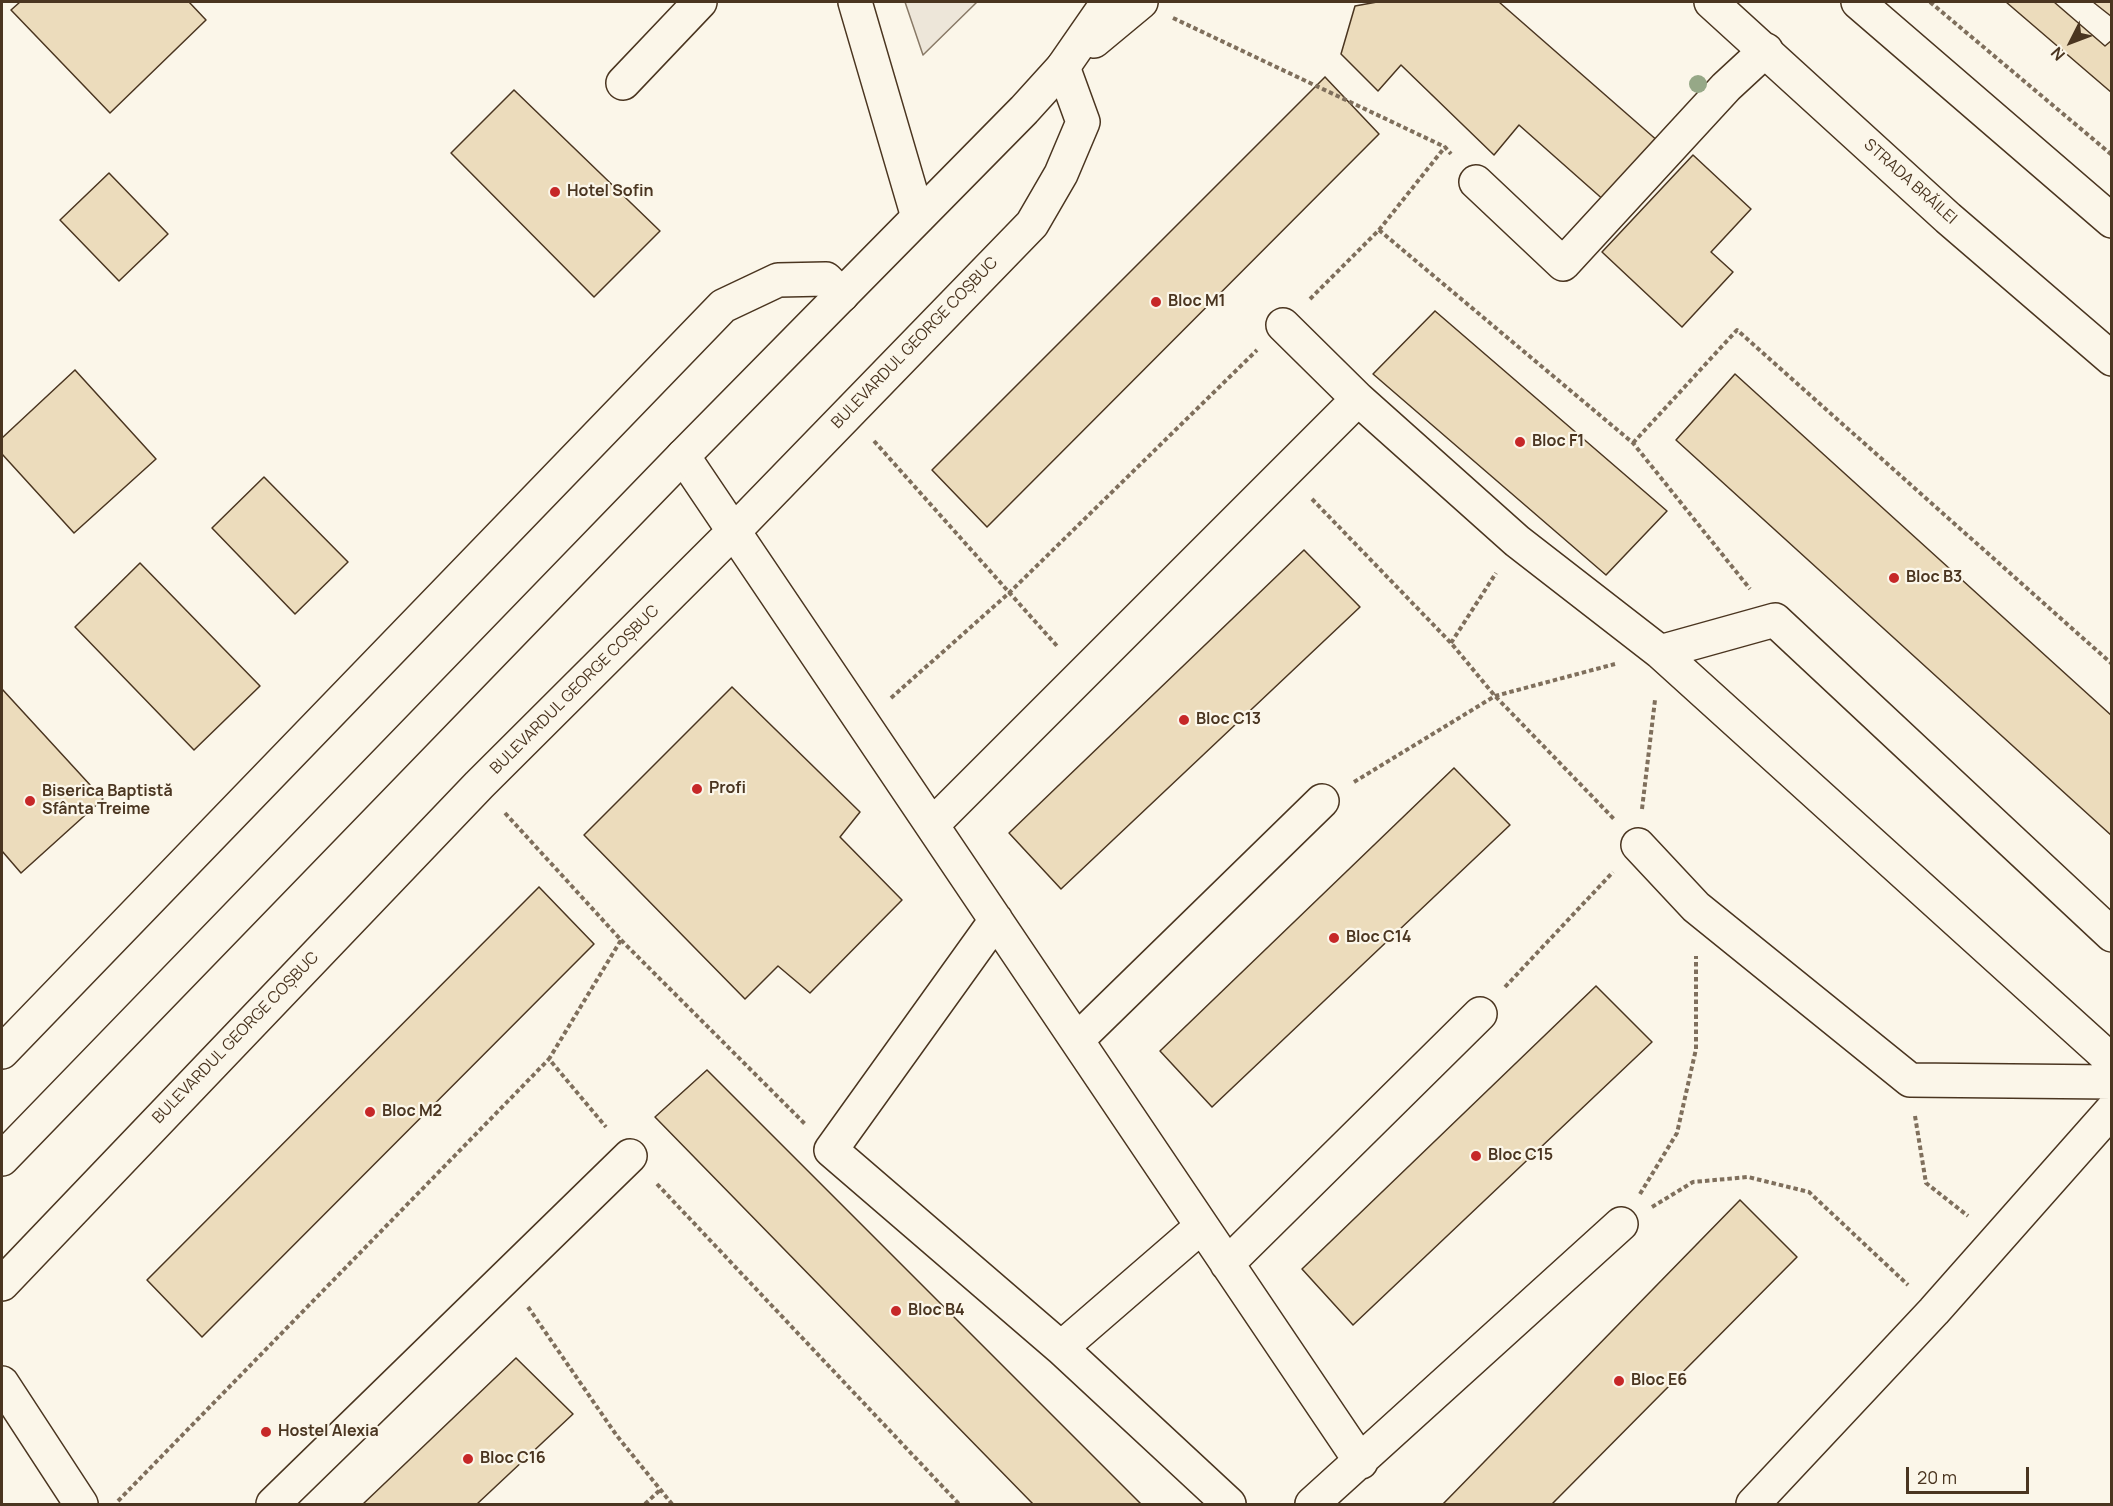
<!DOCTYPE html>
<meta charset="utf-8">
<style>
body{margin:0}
#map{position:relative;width:2113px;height:1506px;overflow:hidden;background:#fbf6e9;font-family:Manrope,sans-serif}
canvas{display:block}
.frame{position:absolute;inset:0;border:3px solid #4a3520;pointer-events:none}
.north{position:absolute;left:2041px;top:12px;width:60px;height:60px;-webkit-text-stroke:4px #fbf6e9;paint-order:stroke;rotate:228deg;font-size:16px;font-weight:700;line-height:24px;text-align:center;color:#4a3520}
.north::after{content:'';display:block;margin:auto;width:21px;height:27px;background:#4a3520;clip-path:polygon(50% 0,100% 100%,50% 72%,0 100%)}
.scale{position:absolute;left:1906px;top:1467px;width:123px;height:27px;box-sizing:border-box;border:3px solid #4a3520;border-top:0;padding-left:8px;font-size:18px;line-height:21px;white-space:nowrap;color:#4a3520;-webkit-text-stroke:4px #fbf6e9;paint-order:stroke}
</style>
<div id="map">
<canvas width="2113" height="1506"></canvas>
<div class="frame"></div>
<div class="north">N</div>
<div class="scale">20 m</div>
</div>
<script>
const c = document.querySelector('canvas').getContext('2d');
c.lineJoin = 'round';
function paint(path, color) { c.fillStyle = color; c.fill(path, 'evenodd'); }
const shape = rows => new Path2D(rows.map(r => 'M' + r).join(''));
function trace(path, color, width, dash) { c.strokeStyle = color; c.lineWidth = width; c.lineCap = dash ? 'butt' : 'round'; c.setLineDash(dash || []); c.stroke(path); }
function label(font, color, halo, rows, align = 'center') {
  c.font = font + ' Manrope,sans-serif'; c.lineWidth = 4.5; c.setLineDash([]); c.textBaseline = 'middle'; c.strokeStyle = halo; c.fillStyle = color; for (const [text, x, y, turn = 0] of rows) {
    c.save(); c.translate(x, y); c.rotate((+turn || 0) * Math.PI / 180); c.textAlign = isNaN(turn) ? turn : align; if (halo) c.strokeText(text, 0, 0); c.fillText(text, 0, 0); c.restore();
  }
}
const green = shape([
 [905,2,977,2,923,55,905,2]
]);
paint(green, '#ede6d9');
trace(green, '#887966', 1.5);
const building = shape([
 [20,2,189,2,206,20,110,113,11,10,20,2],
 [1377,2,1499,2,1659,142,1606,202,1519,125,1494,155,1401,65,1378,91,1341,54,1355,6,1377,2],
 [2006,2,2054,2,2105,46,2112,40,2112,93,2006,2],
 [2093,2,2112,2,2112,17,2093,2],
 [1325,77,1379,134,987,527,932,470,1325,77],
 [514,90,660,231,594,297,451,153,514,90],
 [1693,155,1751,209,1711,252,1733,272,1682,327,1602,252,1693,155],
 [109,173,168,234,119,281,60,220,109,173],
 [1435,311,1667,511,1606,575,1373,374,1435,311],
 [75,370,156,459,74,533,2,454,2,438,75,370],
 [1735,374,2112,716,2112,836,1676,440,1735,374],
 [264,477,348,562,295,614,212,528,264,477],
 [1304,550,1360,607,1061,889,1009,833,1304,550],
 [140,563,260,686,194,750,75,627,140,563],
 [732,687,860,812,840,837,902,900,810,993,778,966,745,999,584,835,732,687],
 [2,689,103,799,21,873,2,851,2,689],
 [1454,768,1510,825,1212,1107,1160,1051,1454,768],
 [539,887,594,944,202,1337,147,1280,539,887],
 [1596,986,1652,1042,1353,1325,1302,1269,1596,986],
 [707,1070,1141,1504,1033,1504,655,1117,707,1070],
 [1740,1200,1797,1257,1552,1504,1443,1504,1740,1200],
 [516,1358,573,1414,477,1504,363,1504,516,1358]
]);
paint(building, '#ecdcbc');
trace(building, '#4a3520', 1.5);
const minor = shape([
 [855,2,918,217],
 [623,83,700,2],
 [1476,182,1563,264,1726,87,1766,50],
 [1283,325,1358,399,1517,541,1660,652,1775,620,2112,935],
 [683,456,1361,1462],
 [1660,652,2112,1061],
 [932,825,1358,399],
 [1638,845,1696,907,1910,1080,2112,1082],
 [996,920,831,1150,1061,1348,1229,1504],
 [1077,1040,1322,801],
 [2,1052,723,306,778,280,826,279,842,295],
 [1227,1264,1480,1014],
 [2,1284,479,785,734,531,1032,224,1061,174,1083,122,1063,67],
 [1061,1348,1202,1226],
 [2,1383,81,1504],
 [273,1504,630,1156],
 [1312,1504,1621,1224],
 [1753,1504,1934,1311,2112,1110]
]);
const major = shape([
 [1711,2,1948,218,2112,359],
 [1858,2,2112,221],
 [1094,41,1141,2],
 [2,1159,683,456,1024,110,1063,67,1108,2]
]);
trace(minor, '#4a3520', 36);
trace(major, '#4a3520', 36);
trace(shape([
 [1930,2,2112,155],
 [1173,18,1445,147,1451,154],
 [1379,230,1633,443,1750,589],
 [1310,299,1379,230,1445,147],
 [874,441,1057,646],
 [1633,443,1737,330,2112,664],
 [1312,499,1451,643,1495,696,1614,819],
 [1451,643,1496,573],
 [891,698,1008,594,1257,350],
 [1354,782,1495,696,1615,664],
 [1642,809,1655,700],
 [505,813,621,940,549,1059,606,1127],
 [621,940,805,1124],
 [1505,987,1613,872],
 [1915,1116,1926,1183,1968,1216],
 [657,1184,959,1504],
 [1640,1194,1677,1133,1696,1049,1696,956],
 [1652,1207,1693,1182,1748,1177,1809,1192,1908,1285],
 [528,1307,617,1436,672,1504],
 [118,1501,549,1059],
 [645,1504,660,1490]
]), '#7f6f5c', 4, [4.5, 3]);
trace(minor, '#fbf6e9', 33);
trace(major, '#fbf6e9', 33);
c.fillStyle = '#96a887';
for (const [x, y] of [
 [1698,84]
]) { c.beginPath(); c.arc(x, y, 9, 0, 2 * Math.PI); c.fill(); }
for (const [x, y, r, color] of [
 [555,192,6,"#c62828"],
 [1156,302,6,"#c62828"],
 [1520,442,6,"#c62828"],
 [1894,578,6,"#c62828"],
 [1184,720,6,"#c62828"],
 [697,789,6,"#c62828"],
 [30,801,6,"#c62828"],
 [1334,938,6,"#c62828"],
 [370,1112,6,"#c62828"],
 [1476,1156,6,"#c62828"],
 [896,1311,6,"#c62828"],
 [1619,1381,6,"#c62828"],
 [266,1432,6,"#c62828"],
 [468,1459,6,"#c62828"]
]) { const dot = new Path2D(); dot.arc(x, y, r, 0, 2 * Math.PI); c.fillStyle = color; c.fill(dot); trace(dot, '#fbf6e9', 2); }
label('16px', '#4a3520', '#fbf6e9', [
 ["STRADA BRĂILEI",1910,182,42],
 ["BULEVARDUL GEORGE COȘBUC",915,343,-46],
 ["BULEVARDUL GEORGE COȘBUC",575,690,-45],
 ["BULEVARDUL GEORGE COȘBUC",236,1038,-46]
]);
label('bold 16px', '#4a3520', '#fbf6e9', [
 ["Hotel Sofin",567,192],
 ["Bloc M1",1168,302],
 ["Bloc F1",1532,442],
 ["Bloc B3",1906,578],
 ["Bloc C13",1196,720],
 ["Profi",709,789],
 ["Biserica Baptistă",42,792],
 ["Sfânta Treime",42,810],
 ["Bloc C14",1346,938],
 ["Bloc M2",382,1112],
 ["Bloc C15",1488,1156],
 ["Bloc B4",908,1311],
 ["Bloc E6",1631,1381],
 ["Hostel Alexia",278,1432],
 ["Bloc C16",480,1459]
], 'left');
</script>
